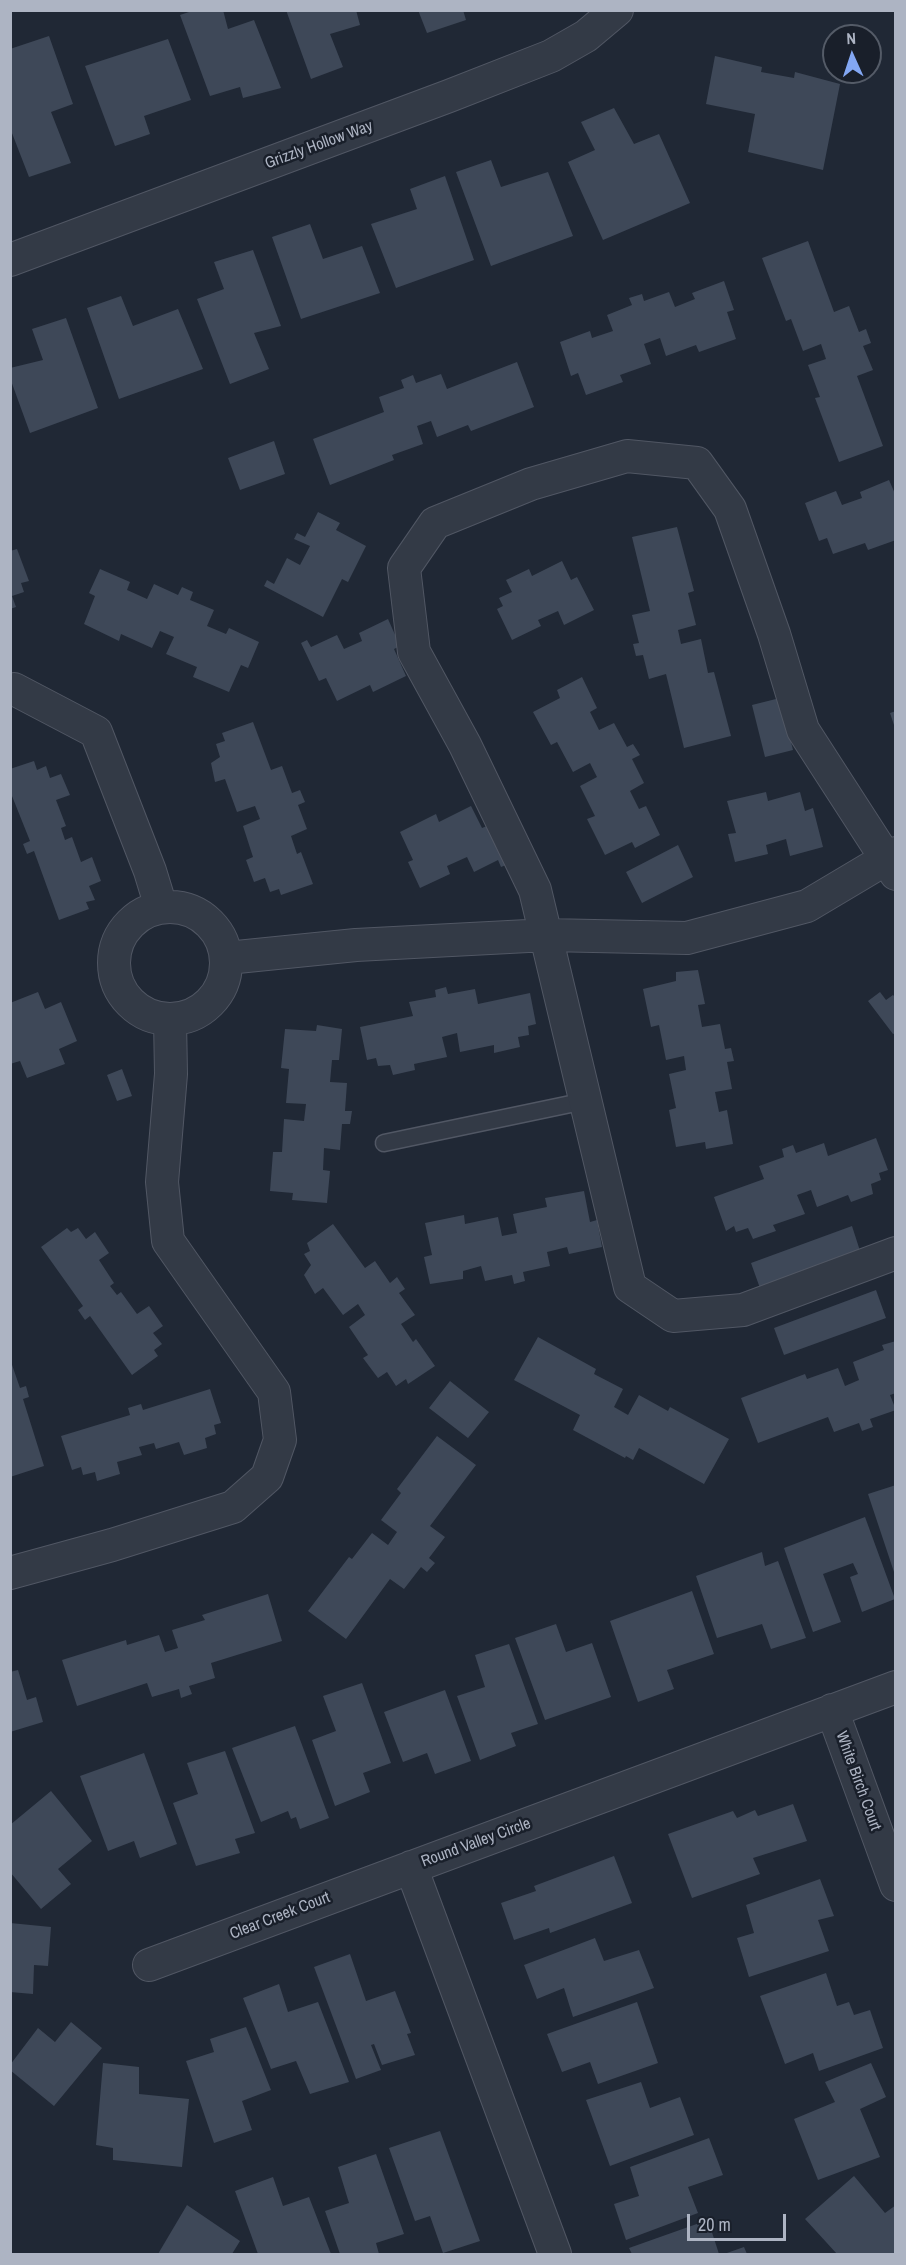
<!DOCTYPE html>
<style>
body{margin:0}
#map{position:relative;width:906px;height:2265px;overflow:hidden;background:#202835;font-family:"Archivo Narrow",sans-serif}
canvas{display:block}
.frame{position:absolute;inset:0;border:12px solid #adb4c3;pointer-events:none}
.north{position:absolute;left:822px;top:24px;width:60px;height:60px;box-sizing:border-box;background:#191f2a;border:2px solid #545b67;border-radius:50%;rotate:357deg;font-size:16px;font-weight:700;line-height:24px;text-align:center;color:#adb4c3}
.north::after{content:'';display:block;margin:auto;width:21px;height:27px;background:#83a7f3;clip-path:polygon(50% 0,100% 100%,50% 72%,0 100%)}
.scale{position:absolute;left:687px;top:2214px;width:99px;height:27px;box-sizing:border-box;border:3px solid #adb4c3;border-top:0;padding-left:8px;font-size:18px;line-height:21px;white-space:nowrap;color:#adb4c3;-webkit-text-stroke:4px #191f2a;paint-order:stroke}
</style>
<div id="map">
<canvas width="906" height="2265"></canvas>
<div class="frame"></div>
<div class="north">N</div>
<div class="scale">20 m</div>
</div>
<script>
const c = document.querySelector('canvas').getContext('2d');
c.lineJoin = 'round';
function paint(path, color) { c.fillStyle = color; c.fill(path, 'evenodd'); }
const shape = rows => new Path2D(rows.map(r => 'M' + r).join(''));
function trace(path, color, width, dash) { c.strokeStyle = color; c.lineWidth = width; c.lineCap = dash ? 'butt' : 'round'; c.setLineDash(dash || []); c.stroke(path); }
function label(font, color, halo, rows, align = 'center') {
  c.font = font + ' "Archivo Narrow",sans-serif'; c.lineWidth = 5; c.setLineDash([]); c.textBaseline = 'middle'; c.strokeStyle = halo; c.fillStyle = color; for (const [text, x, y, turn = 0] of rows) {
    c.save(); c.translate(x, y); c.rotate((+turn || 0) * Math.PI / 180); c.textAlign = isNaN(turn) ? turn : align; if (halo) c.strokeText(text, 0, 0); c.fillText(text, 0, 0); c.restore();
  }
}
paint(shape([
 [195,10,223,10,228,29,254,20,281,88,243,98,240,87,210,96,180,15],
 [286,10,356,10,360,25,330,34,343,67,311,79],
 [418,10,463,10,466,20,427,33],
 [49,36,73,104,51,112,71,163,29,177,10,128,10,49],
 [168,39,191,100,144,116,150,134,115,146,85,66],
 [715,56,762,67,761,72,794,78,795,72,840,84,823,170,748,152,755,114,706,104],
 [614,108,634,144,659,134,690,203,603,240,568,162,595,150,581,122],
 [491,160,501,187,548,172,573,236,491,266,456,172],
 [445,176,474,260,396,288,371,224,417,209,410,189],
 [310,224,323,259,362,246,380,293,301,319,272,237],
 [808,241,834,312,849,306,859,332,866,329,871,343,863,346,873,370,857,376,883,446,839,462,815,398,820,397,808,365,826,359,821,344,803,351,791,319,786,321,762,258],
 [253,250,281,326,254,333,269,369,230,384,197,299,224,289,214,262],
 [724,281,734,310,727,312,736,339,699,352,696,345,666,356,660,338,644,344,651,364,620,375,623,382,586,395,578,373,571,376,560,342,590,331,592,338,613,331,607,315,632,305,629,298,642,294,644,301,669,292,675,307,695,299,692,293],
 [121,296,133,326,178,309,203,369,119,399,87,308],
 [66,318,98,408,30,433,10,378,10,368,43,360,32,329],
 [517,362,534,407,471,431,468,425,437,437,431,421,417,426,423,444,392,455,394,460,330,485,313,439,384,412,379,397,404,388,401,380,413,375,416,383,441,374,447,389],
 [274,441,285,474,240,490,228,458],
 [889,480,896,496,896,540,868,550,865,543,833,554,827,538,819,541,805,503,836,491,842,505,862,498,860,492],
 [318,512,340,523,336,530,366,546,348,582,342,579,323,617,264,586,267,580,274,584,287,558,300,565,310,546,294,539,297,533,305,537],
 [677,527,694,591,688,593,696,625,678,630,681,644,701,639,708,673,714,672,731,736,684,748,666,674,649,679,643,655,636,656,633,644,639,643,632,615,650,611,632,537],
 [17,549,29,581,21,583,24,592,12,596,16,607,10,609,10,551],
 [562,561,571,580,577,577,594,610,564,625,558,611,538,620,541,626,512,640,497,609,503,606,499,598,512,592,506,580,529,569,532,576],
 [100,569,130,582,127,590,147,599,154,584,178,595,182,587,193,592,190,600,214,610,207,626,226,634,229,628,259,642,248,668,241,665,229,692,193,677,197,667,166,654,174,637,160,631,152,648,121,634,119,641,84,624,95,596,89,593],
 [388,619,400,646,394,649,406,676,373,692,370,685,337,701,326,678,319,681,301,643,307,640,311,647,337,635,344,649,362,641,359,633],
 [582,677,597,708,590,712,599,730,614,723,627,747,633,744,640,755,632,759,644,783,630,791,639,809,646,806,660,835,635,848,632,842,605,855,587,819,595,816,580,786,597,777,590,763,573,772,557,742,551,745,533,712,560,698,557,690],
 [780,698,793,750,765,757,752,705],
 [896,711,896,728,895,728,890,713],
 [253,722,271,770,282,766,292,793,300,790,305,802,298,805,307,829,291,836,297,854,301,852,313,884,281,895,279,889,270,892,265,878,254,882,246,860,253,857,243,826,260,819,255,806,237,812,225,779,215,782,211,763,220,757,216,744,225,741,222,733],
 [34,761,37,770,46,766,50,778,61,774,70,795,56,800,66,826,61,828,65,840,72,837,81,862,92,857,101,881,89,886,95,900,86,902,89,909,59,920,34,851,27,854,23,844,30,841,10,791,10,769],
 [766,792,768,801,800,792,805,811,813,808,823,847,790,856,786,839,766,845,768,854,735,862,728,834,736,833,727,801],
 [471,806,482,828,487,826,506,865,501,867,498,860,474,872,467,857,447,866,450,874,420,888,408,862,413,860,400,832,436,814,439,822],
 [678,845,693,877,642,903,626,872],
 [698,970,705,1004,698,1005,702,1027,720,1024,725,1049,731,1048,734,1061,727,1062,732,1089,715,1092,719,1112,727,1110,733,1144,706,1149,705,1142,676,1147,669,1110,676,1108,669,1074,686,1070,684,1056,666,1060,659,1025,651,1027,643,989,676,981,676,972],
 [446,987,448,994,475,989,478,1004,530,993,536,1024,528,1026,529,1035,518,1037,520,1047,494,1053,494,1045,460,1052,457,1033,442,1037,447,1057,414,1064,415,1070,393,1075,390,1065,378,1066,376,1058,367,1060,360,1027,413,1016,409,1002,436,997,435,990],
 [38,992,45,1009,61,1002,77,1041,59,1049,65,1064,27,1078,20,1061,10,1064,10,1003],
 [880,992,886,1000,893,995,896,998,896,1033,893,1034,868,1001],
 [317,1025,342,1029,339,1060,332,1060,330,1082,347,1083,345,1111,352,1111,350,1124,342,1124,340,1150,324,1148,323,1170,330,1171,327,1203,292,1200,293,1193,270,1191,273,1152,282,1152,284,1119,304,1121,306,1104,286,1103,289,1069,281,1068,285,1029,316,1031],
 [122,1069,132,1096,117,1101,107,1075],
 [876,1138,888,1170,879,1173,881,1180,871,1184,873,1194,851,1202,848,1195,817,1207,811,1190,797,1195,805,1214,773,1225,776,1231,753,1239,748,1228,736,1232,734,1226,726,1231,714,1197,764,1179,759,1166,784,1157,782,1149,793,1145,796,1153,824,1143,828,1156],
 [584,1191,590,1222,597,1220,602,1247,569,1254,567,1247,547,1252,550,1266,523,1272,525,1281,514,1284,512,1275,485,1281,481,1266,463,1271,463,1279,430,1284,424,1257,432,1255,425,1223,464,1215,465,1224,498,1217,502,1236,517,1233,513,1214,547,1207,545,1198],
 [333,1224,365,1268,375,1261,390,1283,397,1277,405,1289,399,1293,415,1315,401,1324,413,1342,416,1339,435,1366,408,1384,406,1379,396,1386,387,1372,378,1378,363,1358,368,1355,349,1327,365,1315,358,1304,343,1315,323,1288,315,1294,304,1275,311,1265,304,1254,310,1251,307,1243],
 [852,1226,861,1254,761,1291,751,1263],
 [67,1228,71,1232,78,1228,86,1239,95,1232,109,1253,99,1260,114,1283,110,1286,117,1295,121,1292,137,1314,149,1306,163,1326,153,1333,162,1344,154,1350,158,1356,132,1375,90,1316,85,1320,78,1310,83,1306,41,1247],
 [876,1290,886,1318,784,1355,774,1328],
 [538,1337,596,1369,594,1374,623,1389,614,1407,628,1415,639,1395,668,1411,670,1407,729,1439,704,1484,639,1448,633,1460,626,1456,625,1458,573,1430,580,1415,514,1380],
 [896,1341,896,1393,890,1395,896,1410,870,1419,873,1427,862,1431,859,1423,834,1432,828,1417,758,1443,741,1398,805,1374,807,1379,838,1368,845,1386,859,1380,853,1362,884,1350,882,1345],
 [10,1359,20,1388,26,1386,29,1397,23,1399,44,1466,10,1477],
 [450,1381,489,1412,468,1438,429,1408],
 [210,1389,221,1423,214,1425,216,1434,205,1438,207,1448,184,1455,179,1442,156,1449,154,1443,139,1447,142,1455,117,1462,120,1474,97,1481,95,1472,83,1475,81,1467,72,1470,61,1436,130,1415,128,1408,141,1404,143,1410],
 [437,1436,476,1465,430,1526,445,1537,429,1558,435,1563,427,1572,421,1567,404,1589,390,1579,346,1639,308,1611,349,1557,352,1559,372,1533,388,1545,397,1532,381,1520,401,1493,397,1489],
 [896,1485,896,1575,895,1575,868,1494],
 [865,1517,895,1599,862,1612,850,1577,858,1574,853,1563,823,1574,841,1622,813,1632,784,1548],
 [762,1552,765,1566,778,1561,806,1638,771,1649,762,1624,717,1638,696,1576],
 [692,1591,714,1654,667,1670,674,1689,638,1702,610,1621],
 [268,1594,282,1641,211,1663,215,1678,189,1686,192,1694,181,1698,179,1689,152,1697,147,1683,77,1706,62,1660,126,1640,127,1645,159,1635,165,1652,178,1648,172,1630,205,1620,202,1615],
 [556,1624,566,1652,592,1643,611,1697,545,1720,515,1638],
 [509,1644,538,1724,511,1733,516,1746,480,1760,457,1696,485,1687,475,1655],
 [18,1670,27,1700,36,1697,43,1722,10,1732,10,1672],
 [362,1683,391,1763,363,1773,370,1792,335,1806,312,1740,336,1731,323,1696],
 [445,1690,471,1761,435,1774,427,1753,403,1762,384,1712],
 [295,1726,329,1818,300,1829,296,1817,291,1819,288,1811,261,1822,232,1748],
 [225,1751,255,1833,235,1839,240,1853,196,1866,173,1803,198,1794,187,1763],
 [144,1753,177,1844,140,1858,134,1841,108,1851,80,1776],
 [51,1791,92,1841,58,1869,71,1884,41,1909,10,1872,10,1825],
 [793,1804,807,1841,753,1858,760,1874,692,1898,668,1834,733,1811,737,1818,755,1810,758,1816],
 [614,1856,632,1903,550,1933,549,1928,514,1940,501,1903,536,1891,534,1886],
 [820,1879,834,1916,818,1920,829,1951,749,1977,737,1938,754,1933,746,1905],
 [10,1923,51,1927,48,1966,34,1965,33,1994,10,1992],
 [595,1938,604,1961,639,1950,654,1988,573,2017,564,1988,537,1999,524,1965],
 [350,1954,366,2001,395,1991,411,2033,407,2034,415,2055,382,2065,374,2044,371,2045,381,2070,356,2079,314,1967],
 [826,1973,837,2006,849,2002,854,2015,870,2010,883,2048,819,2071,813,2053,785,2064,760,1996],
 [279,1984,288,2012,318,2002,349,2082,310,2094,296,2061,271,2069,243,1998],
 [637,2002,658,2063,598,2084,590,2062,562,2072,547,2034],
 [71,2022,102,2048,54,2106,10,2070,10,2065,38,2028,55,2042],
 [246,2027,271,2090,242,2101,252,2130,214,2143,186,2061,214,2052,210,2039],
 [103,2063,139,2067,139,2094,189,2099,182,2167,113,2160,113,2148,96,2145],
 [871,2063,886,2097,860,2109,880,2157,818,2180,794,2119,835,2102,825,2082],
 [641,2082,650,2108,680,2097,694,2135,610,2166,586,2100],
 [440,2131,480,2241,443,2253,430,2216,415,2221,389,2148],
 [709,2138,723,2175,688,2187,698,2213,626,2240,614,2204,639,2196,630,2167],
 [376,2154,404,2234,376,2243,379,2254,340,2254,325,2211,349,2203,338,2167],
 [854,2176,885,2213,896,2205,896,2254,837,2254,805,2219],
 [273,2177,283,2206,309,2197,331,2254,258,2254,235,2191],
 [187,2205,240,2241,232,2254,158,2254],
 [708,2220,719,2254,632,2254,629,2248],
 [744,2247,747,2254,724,2254]
]), '#3e4858');
const lane = shape([
 [384,1143,585,1101]
]);
const street = shape([
 [10,260,449,96,551,56,586,36,617,10],
 [10,690,14,689,96,732,150,871,161,907],
 [896,874,803,730,774,634,730,509,697,463,627,456,531,484,435,523,404,568,414,652,465,745,535,890,630,1287,673,1316,743,1310,896,1253],
 '114 963a56 56 0 1 1 112 0a56 56 0 1 1-112 0Z',
 [227,958,356,945,547,935,687,938,807,906,896,853],
 [10,1573,112,1545,233,1507,267,1477,280,1440,274,1392,168,1241,162,1182,171,1074,170,1020],
 [832,1710,896,1885],
 [411,1867,555,2254],
 [149,1965,896,1687]
]);
trace(lane, '#515764', 19);
trace(street, '#515764', 34);
trace(lane, '#333a46', 16);
trace(street, '#333a46', 32);
label('16px', '#adb4c3', '#191f2a', [
 ["Grizzly Hollow Way",319,145,-20],
 ["White Birch Court",858,1781,70],
 ["Round Valley Circle",476,1843,-20],
 ["Clear Creek Court",280,1916,-21]
]);
</script>
